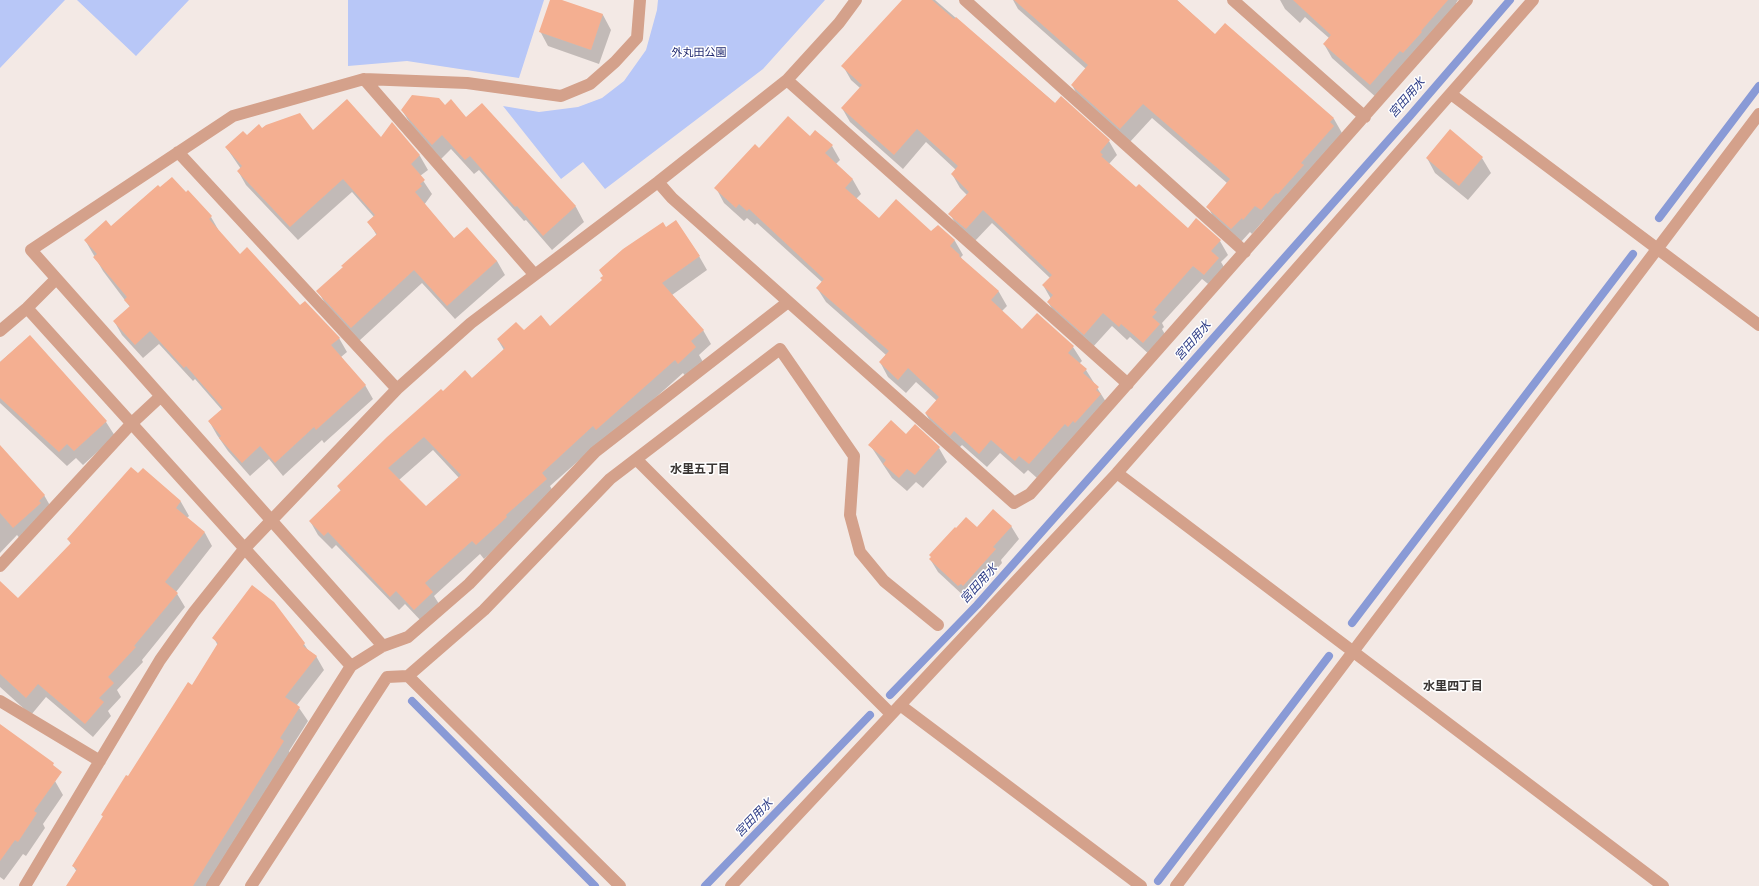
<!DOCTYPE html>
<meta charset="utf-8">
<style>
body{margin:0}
canvas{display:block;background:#f3e9e5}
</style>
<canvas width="1759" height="886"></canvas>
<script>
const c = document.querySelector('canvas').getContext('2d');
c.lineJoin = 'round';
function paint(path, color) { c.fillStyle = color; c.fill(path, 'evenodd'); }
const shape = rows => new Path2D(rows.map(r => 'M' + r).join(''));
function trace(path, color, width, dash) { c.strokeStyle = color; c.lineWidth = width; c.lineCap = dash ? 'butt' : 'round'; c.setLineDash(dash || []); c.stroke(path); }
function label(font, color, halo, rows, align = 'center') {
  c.font = font + ' Inter,"Noto Sans JP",sans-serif'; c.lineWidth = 3; c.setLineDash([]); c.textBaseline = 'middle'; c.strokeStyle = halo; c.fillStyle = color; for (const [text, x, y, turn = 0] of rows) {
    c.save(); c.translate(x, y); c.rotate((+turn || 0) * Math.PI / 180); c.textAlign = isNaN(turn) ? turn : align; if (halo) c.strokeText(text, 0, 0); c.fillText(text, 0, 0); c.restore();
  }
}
paint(shape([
 [0,0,65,0,0,68],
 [77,0,189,0,136,56],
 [348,0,544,0,519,78,407,61,348,66],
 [658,0,825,0,763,69,605,189,583,162,561,179,503,106,539,112,578,107,602,98,624,81,646,50,657,10]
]), '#b8c7f7');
paint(shape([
 [551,0,559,0,603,15,611,30,599,64,548,46,540,31],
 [903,0,935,0,1056,104,1109,141,1117,155,1109,164,1136,189,1188,229,1220,241,1228,255,1221,262,1227,272,1213,288,1202,279,1162,323,1164,327,1162,329,1167,338,1151,356,1130,337,1127,340,1112,326,1092,348,1056,316,1048,302,1051,299,1043,285,1050,278,992,223,974,242,958,228,950,214,967,195,960,188,952,174,956,170,926,142,903,169,850,122,842,108,860,88,851,80,843,66],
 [1013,0,1177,0,1215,35,1225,24,1334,119,1342,133,1269,224,1264,220,1252,234,1250,232,1240,243,1216,222,1208,207,1227,183,1152,118,1129,143,1080,100,1072,85,1086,69,1018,9],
 [1280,0,1458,0,1456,3,1460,10,1378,99,1332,58,1324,44,1329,38,1305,17,1300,23,1285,9],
 [482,104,576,207,584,222,552,250,526,220,524,221,479,170,474,174,451,149,441,159,411,125,402,110,444,106,466,118],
 [392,124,420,156,428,170,420,176,432,194,424,205,454,239,497,261,505,275,455,319,422,283,359,341,326,305,318,291,377,236,369,222,374,217,352,192,298,240,246,185,238,171,241,169,226,147,262,129,313,131,381,139],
 [1450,131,1482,158,1491,173,1468,200,1435,173,1427,158],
 [811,137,832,146,840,160,836,164,853,180,861,194,856,199,879,220,931,232,938,226,955,241,963,255,961,257,962,260,999,292,1007,306,1002,311,1022,330,1073,347,1082,361,1079,364,1086,370,1106,402,1037,478,1028,470,1024,474,1000,453,987,467,962,445,958,449,934,428,926,414,937,401,916,382,906,393,888,377,880,362,886,355,826,302,817,288,822,282,757,223,755,225,747,218,744,221,724,203,716,188,759,150],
 [211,217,219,231,239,256,339,338,347,352,341,357,365,385,373,399,324,443,322,440,283,476,269,459,250,476,228,451,217,435,209,421,222,410,195,379,193,381,159,344,143,358,122,335,114,321,130,307,103,271,85,240,111,227],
 [666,229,699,256,707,270,672,295,703,330,711,344,699,355,703,362,686,377,683,373,605,443,602,440,550,486,554,493,515,532,484,559,480,554,434,596,441,607,423,623,405,604,399,610,336,545,332,549,318,535,310,521,341,491,338,487,443,392,471,379,504,350,498,340,524,331,550,327],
 [433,450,459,478,426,507,399,480],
 [30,336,106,422,115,436,83,465,76,458,67,466,0,403,0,362],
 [906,435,939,448,947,462,923,488,916,482,907,491,892,478,870,445],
 [0,446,44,495,52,509,22,541,17,535,0,553],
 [143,469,181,502,189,516,187,518,205,533,212,546,176,592,185,607,142,660,143,662,117,690,121,697,108,711,111,716,93,737,46,697,31,715,0,687,0,595,18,600,71,544,68,539],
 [1011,526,1019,539,1001,560,1002,563,971,598,969,596,966,598,938,572,930,559,957,529],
 [214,638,304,644,308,650,316,656,324,670,297,705,308,721,289,751,291,755,208,886,68,886,77,872,73,866,104,817,102,815,193,686,218,646],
 [0,735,55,781,63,795,43,824,45,828,26,856,23,854,4,880,0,877]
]), '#0003');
trace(shape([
 [1659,218,1759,86],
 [1352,623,1633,254],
 [890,695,977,605,1410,116,1510,0],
 [412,701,595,886],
 [1158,881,1329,656],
 [705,886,870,715]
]), '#899ad6', 8);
paint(shape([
 [550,0,562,0,603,14,591,50,539,32],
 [902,0,932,0,954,19,956,17,1055,103,1061,96,1110,140,1100,152,1103,155,1101,156,1136,187,1139,184,1188,228,1196,218,1221,240,1211,251,1219,258,1204,275,1193,266,1154,310,1157,312,1152,317,1160,324,1143,343,1121,324,1119,327,1103,313,1084,335,1047,302,1053,295,1042,285,1052,275,983,210,966,229,948,214,969,192,951,174,958,166,917,129,894,155,841,108,862,85,841,66],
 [1014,0,1177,0,1215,34,1225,23,1334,118,1330,122,1334,126,1301,163,1304,165,1278,194,1276,193,1261,210,1255,206,1243,220,1242,218,1231,229,1206,207,1230,179,1143,104,1120,129,1071,85,1088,65],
 [1293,0,1448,0,1421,31,1422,32,1403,53,1400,51,1370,85,1323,44,1331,35],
 [412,95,439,98,445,105,451,99,466,117,482,103,576,206,543,236,517,206,515,207,470,156,465,160,442,135,432,145,401,110],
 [347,99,381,137,392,122,420,155,411,164,425,180,420,184,422,186,415,192,454,238,467,227,497,261,447,306,414,270,351,328,316,291,343,267,341,266,377,234,367,222,375,215,343,179,290,227,237,171,242,166,225,147,243,131,247,135,259,124,262,128,266,125,300,113,313,130],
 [788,116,810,136,815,130,833,145,825,153,853,179,845,188,879,218,896,199,931,231,938,225,955,240,950,246,960,255,959,256,999,291,991,300,1022,329,1037,313,1074,346,1068,353,1087,369,1083,373,1099,387,1096,390,1101,394,1075,423,1073,421,1068,427,1065,424,1029,464,1019,456,1015,461,991,440,979,454,954,431,950,436,925,413,939,397,908,368,898,380,879,362,889,351,816,288,824,279,749,209,747,211,739,204,736,208,714,188,755,144,759,148],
 [1450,129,1483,157,1459,186,1426,158],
 [172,177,186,192,188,190,212,216,209,219,240,254,247,247,300,305,305,301,340,338,331,345,366,385,316,430,314,427,275,463,260,446,242,463,219,438,221,436,208,421,223,408,186,366,184,368,150,331,135,345,113,321,130,306,124,300,127,297,93,257,97,254,84,240,106,220,111,226,158,185,160,187],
 [676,220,700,256,662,283,704,330,691,341,696,347,678,364,675,360,596,430,593,426,542,473,547,479,506,515,507,517,476,545,472,541,425,583,433,592,414,610,396,591,390,597,328,532,324,536,309,521,341,490,337,486,387,437,441,389,443,391,465,370,472,378,505,348,497,339,516,322,524,330,541,315,550,326,602,280,600,278,603,276,599,270,623,249,663,222,666,227],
 [424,437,461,475,426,506,388,468],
 [30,335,107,421,74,451,67,444,59,452,0,398,0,362],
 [891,420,906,434,915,424,940,447,915,475,907,469,899,478,883,464,886,460,868,445],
 [0,445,45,495,39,501,41,503,13,528,0,513],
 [131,467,138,473,143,468,181,501,176,508,205,532,165,582,178,593,134,646,136,647,108,677,114,683,99,698,104,702,85,724,38,684,26,698,0,674,0,581,18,598,71,543,67,539],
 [993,509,1012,526,993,547,996,549,963,586,961,584,958,586,929,559,931,557,929,555,955,527,956,528,966,517,977,527],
 [252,585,274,602,305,643,303,646,317,656,285,697,300,707,280,738,284,741,193,886,66,886,77,869,72,866,103,816,101,815,126,775,128,776,188,682,192,685,218,643,212,638],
 [0,724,54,763,53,765,62,772,34,811,37,813,18,842,15,840,0,861]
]), '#f4af91');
trace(shape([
 [965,0,1245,252],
 [1233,0,1365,117],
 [364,79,534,274],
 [787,80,1128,384],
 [1451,94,1759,325],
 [178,152,397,389],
 [658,182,672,198,1014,503,1030,494,1467,0],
 [27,308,351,666],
 [0,331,27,308,56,279],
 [636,459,891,714],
 [1117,473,1663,886],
 [0,566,132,423,161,396],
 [383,646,31,250,233,116,364,79,467,83,561,96,590,84,615,62,637,38,640,0],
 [408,676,620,886],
 [0,701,100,761],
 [900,705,1141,886],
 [25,886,160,660,194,612,245,548,397,389,471,323,658,182,787,80,839,23,856,0],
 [212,886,351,666,383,646,408,637,469,584,595,452,788,302],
 [251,886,387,677,408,676,484,610,610,479,780,349,854,456,850,515,860,552,884,581,938,625],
 [731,886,1117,473,1533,0],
 [1176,886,1759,114]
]), '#d4a18b', 12);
label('11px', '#1f286f', '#fff', [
 ["外丸田公園",699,53]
]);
label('italic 12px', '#34428a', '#fff', [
 ["宮田用水",1407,98,-49],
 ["宮田用水",1193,341,-49],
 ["宮田用水",979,584,-48],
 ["宮田用水",754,818,-46]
]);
label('bold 12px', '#393533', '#fff', [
 ["水里五丁目",700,469],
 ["水里四丁目",1453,686]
]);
</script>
